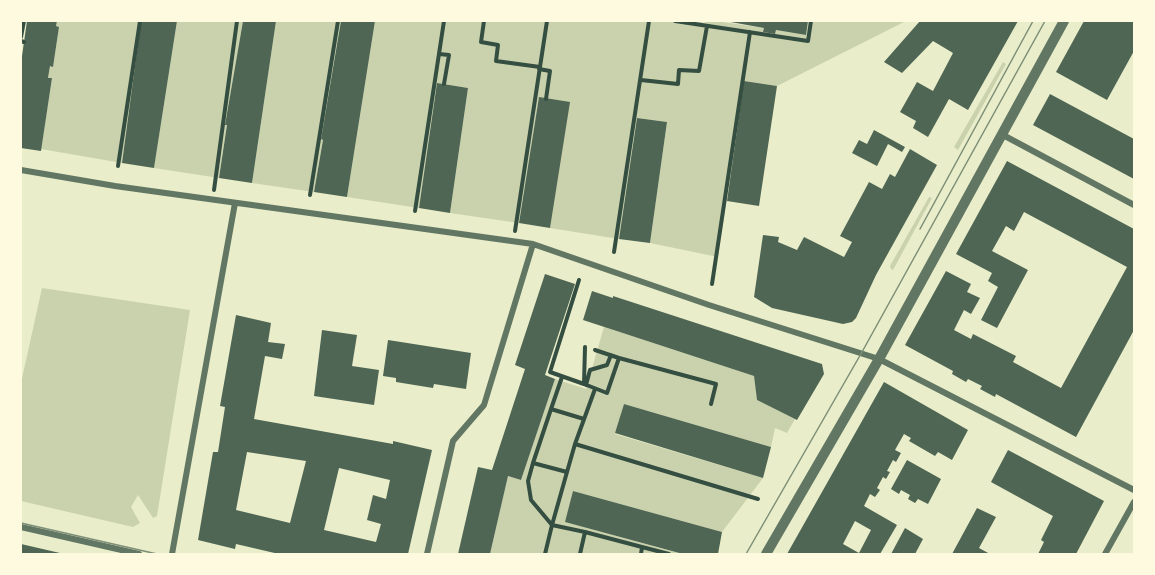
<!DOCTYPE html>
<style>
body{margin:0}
#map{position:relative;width:1155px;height:575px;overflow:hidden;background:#e9edc9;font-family:"IBM Plex Sans",sans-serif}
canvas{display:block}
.frame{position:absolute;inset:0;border:22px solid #fefae0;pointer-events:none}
</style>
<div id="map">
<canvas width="1155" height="575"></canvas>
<div class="frame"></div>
</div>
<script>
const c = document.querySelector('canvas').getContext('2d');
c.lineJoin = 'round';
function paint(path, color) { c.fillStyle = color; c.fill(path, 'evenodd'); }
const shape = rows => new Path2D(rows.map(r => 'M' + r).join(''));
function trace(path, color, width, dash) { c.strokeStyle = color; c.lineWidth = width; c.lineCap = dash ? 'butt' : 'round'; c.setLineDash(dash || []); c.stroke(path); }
paint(shape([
 [57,21,141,21,122,163,41,149,52,78,48,78,50,66,53,66,59,27,56,26],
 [177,21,243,21,225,125,227,125,219,178,154,168],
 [276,21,341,21,321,139,323,140,314,192,252,183],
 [375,21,693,21,705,23,705,21,716,21,764,28,764,32,775,34,776,30,806,35,808,21,906,21,777,86,744,81,718,257,650,243,667,122,637,118,619,239,550,228,539,98,519,223,450,213,468,88,437,83,419,208,347,197],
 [1003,62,1006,64,958,150,954,147],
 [929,197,932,198,893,270,891,269,890,266],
 [42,288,190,310,157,516,153,518,138,495,131,507,140,523,133,527,21,501,21,383],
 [604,327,754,376,757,400,795,419,787,433,775,428,771,447,624,404,615,434,763,478,722,532,573,491,566,522,683,554,490,554,508,476,521,480,555,379,586,389]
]), '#cad2ad');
paint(shape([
 [27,21,57,21,56,26,59,27,53,67,50,66,48,78,52,78,41,151,21,148,21,63],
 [141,21,177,21,154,168,122,163],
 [243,21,276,21,252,183,219,178,227,125,225,125],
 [341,21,375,21,347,197,314,192,323,140,321,139],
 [725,21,808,21,806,35,776,30,775,34,763,32,764,28],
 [920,21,1018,21,968,110,949,99,928,137,913,128,916,121,900,112,917,82,933,91,953,53,933,41,902,73,884,62],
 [1084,21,1134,21,1134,51,1107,100,1056,72],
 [744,81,777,86,759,206,727,201],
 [437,83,468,88,450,213,419,208],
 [1050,94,1134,139,1134,179,1033,125],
 [539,97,570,102,550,228,519,223],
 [637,118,667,122,650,243,619,239],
 [874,130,905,147,902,152,888,144,877,166,852,153,859,140,867,144],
 [910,149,937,165,876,275,856,318,852,322,843,324,772,308,754,297,763,235,779,237,778,242,797,250,804,237,844,257,852,242,840,236,869,182,882,189,890,174,895,177],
 [1007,161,1134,229,1134,330,1076,437,996,394,995,397,980,389,982,386,968,379,966,382,952,374,953,371,905,345,946,271,971,284,967,292,980,298,971,314,964,310,954,330,971,339,973,334,1016,356,1013,362,1061,388,1127,267,1024,212,1014,231,1006,226,992,251,1028,270,997,328,981,320,998,287,988,281,992,273,956,254],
 [545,274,575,284,545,375,555,379,521,480,508,476,490,554,458,554,478,467,492,470,525,369,515,365],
 [592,291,613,298,613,296,822,364,824,374,797,420,757,400,754,376,583,320],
 [236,315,271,323,268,342,285,344,282,359,265,356,254,419,393,444,393,441,432,450,408,554,279,554,236,544,235,549,198,540,213,452,218,452,225,407,220,406],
 [247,452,306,461,290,523,236,510],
 [339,468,390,480,386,499,373,495,367,520,381,524,376,542,324,530],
 [322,330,357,335,352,366,379,370,374,405,314,396],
 [388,340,471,353,466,389,434,384,433,388,396,382,396,378,383,376],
 [884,382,968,430,952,460,938,452,935,456,909,441,911,438,904,434,895,450,901,453,896,462,893,460,887,471,890,472,886,479,883,477,877,488,880,490,875,497,870,494,864,506,897,525,880,554,787,554],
 [855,521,871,530,859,553,843,544],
 [624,404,771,447,763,478,615,433],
 [1008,450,1104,501,1076,554,1038,554,1044,542,1041,540,1053,516,991,482],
 [907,460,941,479,928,504,918,499,915,503,908,499,910,495,901,490,899,494,891,489],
 [573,491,722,532,718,554,683,554,565,522],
 [977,508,996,517,979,548,990,554,952,554],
 [905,528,923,539,915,554,891,554],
 [21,544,60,553,60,554,21,554]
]), '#4f6655');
trace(shape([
 [484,21,481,42,498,45,496,61,540,67],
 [675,21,808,41,811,21],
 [21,37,24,21],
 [21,41,24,42],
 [439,54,449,55,444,84],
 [539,69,550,71,546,99],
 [641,80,678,84,679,70,699,71,707,26],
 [118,166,140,21],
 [214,190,237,21],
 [310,195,338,21],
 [415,211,444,21],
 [515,231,547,21],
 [614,252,649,21],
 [579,280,550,372,584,384,585,347],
 [712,284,750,32],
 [619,358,716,384,711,404],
 [584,384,607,393,619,358,595,350],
 [586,385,590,370,607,365,611,355],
 [595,389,575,444,758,499],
 [551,409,562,377],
 [533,463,567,472,552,525,531,500,528,481,533,463],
 [533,463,551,409,584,419],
 [567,472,575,444],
 [545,554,552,525,585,532],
 [580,554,585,532,642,547],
 [641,554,642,547,669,554]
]), '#344e41', 4);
trace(shape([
 [1003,135,1134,205],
 [21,170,115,186,533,244,709,305,879,359,1134,490],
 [21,527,139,554],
 [172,554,235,203],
 [427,554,453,441,484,405,533,244],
 [1105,554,1134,502]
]), '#617663', 6);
trace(shape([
 [766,554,879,359,1064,21]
]), '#617663', 10);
trace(shape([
 [920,229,1033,21],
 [21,523,157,554],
 [746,554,862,352,1045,21]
]), '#7c8e77', 1.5);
</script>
